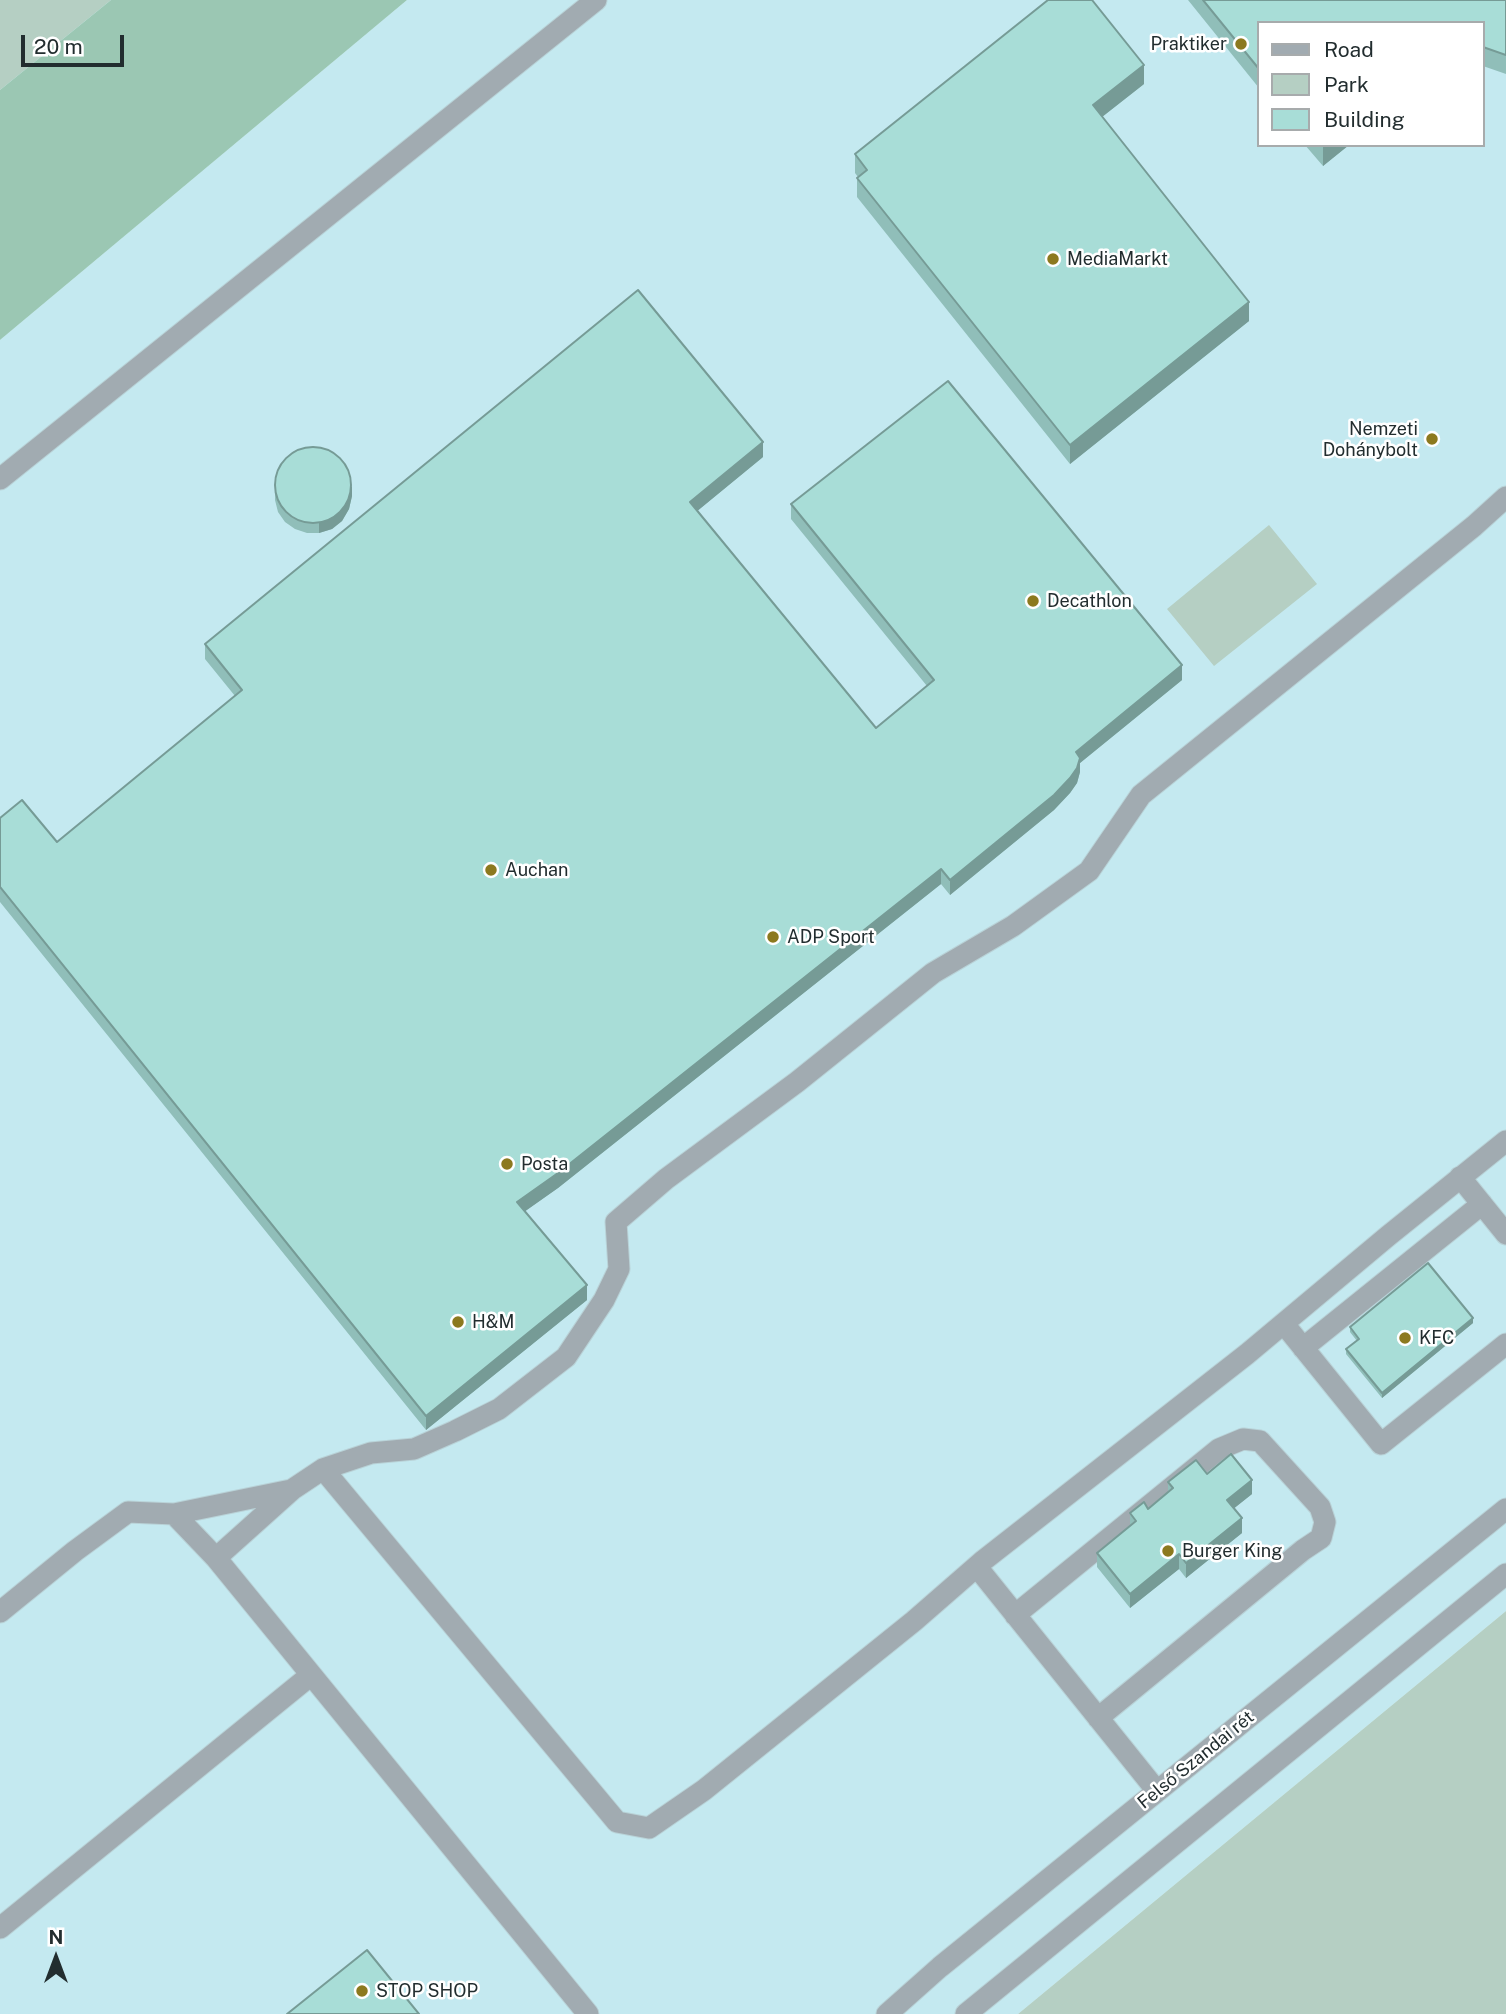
<!DOCTYPE html>
<meta charset="utf-8">
<style>
body{margin:0}
#map{position:relative;width:1506px;height:2014px;overflow:hidden;background:#daf6fc;font-family:"Public Sans",sans-serif}
canvas{display:block}
.legend{position:absolute;left:1257px;top:21px;width:228px;height:126px;box-sizing:border-box;background:#fff;border:2px solid #a7abac;margin:0;padding:9px 12px;list-style:none;font-size:21px;color:#222d2f}
.legend li{display:flex;align-items:center;gap:14px;height:35px}
.legend b{width:35px;border:2px solid #a7abac}
.north{position:absolute;left:21px;top:1923px;width:70px;height:70px;-webkit-text-stroke:5px #fff;paint-order:stroke;rotate:0deg;font-size:19px;font-weight:700;line-height:28px;text-align:center;color:#222d2f}
.north::after{content:'';display:block;margin:auto;width:24px;height:32px;background:#222d2f;clip-path:polygon(50% 0,100% 100%,50% 72%,0 100%)}
.scale{position:absolute;left:21px;top:35px;width:103px;height:32px;box-sizing:border-box;border:4px solid #222d2f;border-top:0;padding-left:9px;font-size:21px;line-height:24px;white-space:nowrap;color:#222d2f;-webkit-text-stroke:5px #fff;paint-order:stroke}
</style>
<div id="map">
<canvas width="1506" height="2014"></canvas>
<ul class="legend">
<li><b style="height:9px;background:#a1abb1"></b>Road</li>
<li><b style="height:19px;background:#b5cfc3"></b>Park</li>
<li><b style="height:19px;background:#a8ddd7"></b>Building</li>
</ul>
<div class="north">N</div>
<div class="scale">20 m</div>
</div>
<script>
const c = document.querySelector('canvas').getContext('2d');
c.lineJoin = 'round';
function paint(path, color) { c.fillStyle = color; c.fill(path, 'evenodd'); }
const shape = rows => new Path2D(rows.map(r => 'M' + r).join(''));
function trace(path, color, width, dash) { c.strokeStyle = color; c.lineWidth = width; c.lineCap = dash ? 'butt' : 'round'; c.setLineDash(dash || []); c.stroke(path); }
function label(font, color, halo, rows, align = 'center') {
  c.font = font + ' "Public Sans",sans-serif'; c.lineWidth = 5; c.setLineDash([]); c.textBaseline = 'middle'; c.strokeStyle = halo; c.fillStyle = color; for (const [text, x, y, turn = 0] of rows) {
    c.save(); c.translate(x, y); c.rotate((+turn || 0) * Math.PI / 180); c.textAlign = isNaN(turn) ? turn : align; if (halo) c.strokeText(text, 0, 0); c.fillText(text, 0, 0); c.restore();
  }
}
paint(shape([
 [407,0,1506,0,1506,1611,1018,2014,0,2014,0,340],
 [1259,23,1483,23,1483,145,1259,145]
]), '#c4e9f0');
paint(shape([
 [0,0,111,0,0,90],
 [1269,525,1317,584,1214,666,1167,609],
 [1506,1611,1506,2014,1018,2014]
]), '#b5cfc3');
paint(shape([
 [111,0,407,0,0,340,0,90]
]), '#9bc7b3');
const minor = shape([
 [0,479,596,0],
 [1460,1177,1506,1234],
 [1284,1324,1381,1444,1506,1344],
 [1303,1348,1482,1204],
 [323,1469,617,1822,649,1828,704,1790,914,1621,984,1560,1247,1354,1388,1236,1506,1141],
 [174,1514,291,1490],
 [216,1558,293,1489,323,1469,371,1453,414,1449,455,1431,499,1409,566,1357,604,1300,619,1269,616,1222,666,1179,797,1082,933,973,1013,926,1089,871,1141,795,1474,526,1506,497],
 [977,1567,1157,1791],
 [0,1612,75,1551,128,1512,174,1514,216,1558,588,2014],
 [1015,1615,1219,1449,1243,1439,1260,1441,1320,1507,1325,1522,1321,1538,1303,1550,1098,1718],
 [0,1928,311,1675],
 [887,2014,940,1967,1506,1509],
 [966,2014,1506,1574]
]);
trace(minor, '#b9d2d7', 23);
trace(minor, '#a1abb1', 21);
paint(shape([
 [1188,0,1506,0,1506,74,1483,66,1483,23,1259,23,1259,88],
 [1144,84,1102,117,1249,321,1070,464,857,197,857,178,858,177,855,173,855,154],
 [1305,145,1349,145,1323,166],
 [763,457,697,511,876,728,927,686,791,519,791,504,1182,680,1080,763,1080,772,1077,783,1070,793,1054,810,950,895,941,884,558,1188,525,1211,587,1300,426,1430,0,902,0,818,57,842,235,696,205,659,205,644],
 [275,478,352,496,349,509,342,521,332,529,319,533,307,533,295,529,285,522,278,512,275,500],
 [1473,1323,1382,1398,1346,1354,1346,1349,1357,1341,1350,1332,1350,1327],
 [1207,1474,1252,1494,1234,1508,1242,1533,1186,1578,1179,1569,1130,1608,1097,1567,1097,1553,1130,1526,1130,1513,1148,1509,1168,1492,1168,1482]
]), '#90beb9');
paint(shape([
 [1144,65,1144,84,1093,124,1093,105],
 [1325,145,1349,145,1323,166,1323,147],
 [1249,302,1249,321,1070,464,1070,445],
 [763,442,763,457,690,517,690,502],
 [352,486,352,496,349,509,342,521,332,529,319,533,319,523],
 [1182,665,1182,680,1080,763,1080,772,1077,783,1070,793,1054,810,950,895,950,880,1076,752],
 [941,869,941,884,558,1188,517,1217,517,1202],
 [587,1285,587,1300,426,1430,426,1416],
 [1473,1318,1473,1323,1382,1398,1382,1393],
 [1252,1480,1252,1494,1227,1514,1227,1500],
 [1242,1518,1242,1533,1186,1578,1186,1563],
 [1179,1554,1179,1569,1130,1608,1130,1594]
]), '#769b96');
const building = shape([
 [1048,0,1092,0,1144,65,1093,105,1249,302,1070,445,857,178,867,170,855,154,1048,0],
 [1203,0,1506,0,1506,55,1483,47,1483,23,1259,23,1259,69,1203,0],
 [638,290,763,442,690,502,876,728,934,680,791,504,948,381,1182,665,1076,752,1080,758,1077,768,1070,778,1054,795,950,880,941,869,558,1173,517,1202,587,1285,426,1416,0,887,0,818,22,800,57,842,242,690,205,644,638,290],
 '275 485a38 38 0 1 1 76 0a38 38 0 1 1-76 0Z',
 [1428,1263,1473,1318,1382,1393,1346,1349,1359,1339,1350,1327,1428,1263],
 [1231,1454,1252,1480,1227,1500,1242,1518,1186,1563,1179,1554,1130,1594,1097,1553,1136,1521,1130,1513,1144,1502,1148,1509,1173,1488,1168,1482,1196,1460,1207,1474,1231,1454],
 [367,1950,419,2014,287,2014,367,1950]
]);
paint(building, '#a8ddd7');
trace(building, '#769b96', 2);
for (const [x, y, r, color] of [
 [1241,44,7,"#8c791e"],
 [1053,259,7,"#8c791e"],
 [1432,439,7,"#8c791e"],
 [1033,601,7,"#8c791e"],
 [491,870,7,"#8c791e"],
 [773,937,7,"#8c791e"],
 [507,1164,7,"#8c791e"],
 [458,1322,7,"#8c791e"],
 [1405,1338,7,"#8c791e"],
 [1168,1551,7,"#8c791e"],
 [362,1991,7,"#8c791e"]
]) { const dot = new Path2D(); dot.arc(x, y, r, 0, 2 * Math.PI); c.fillStyle = color; c.fill(dot); trace(dot, '#fff', 2.5); }
label('18px', '#222d2f', '#fff', [
 ["Praktiker",1227,44,"right"],
 ["MediaMarkt",1067,259],
 ["Nemzeti",1418,429,"right"],
 ["Dohánybolt",1418,450,"right"],
 ["Decathlon",1047,601],
 ["Auchan",505,870],
 ["ADP Sport",787,937],
 ["Posta",521,1164],
 ["H&M",472,1322],
 ["KFC",1419,1338],
 ["Burger King",1182,1551],
 ["STOP SHOP",376,1991]
], 'left');
label('18px', '#222d2f', '#fff', [
 ["Felső Szandai rét",1196,1760,-39]
]);
</script>
